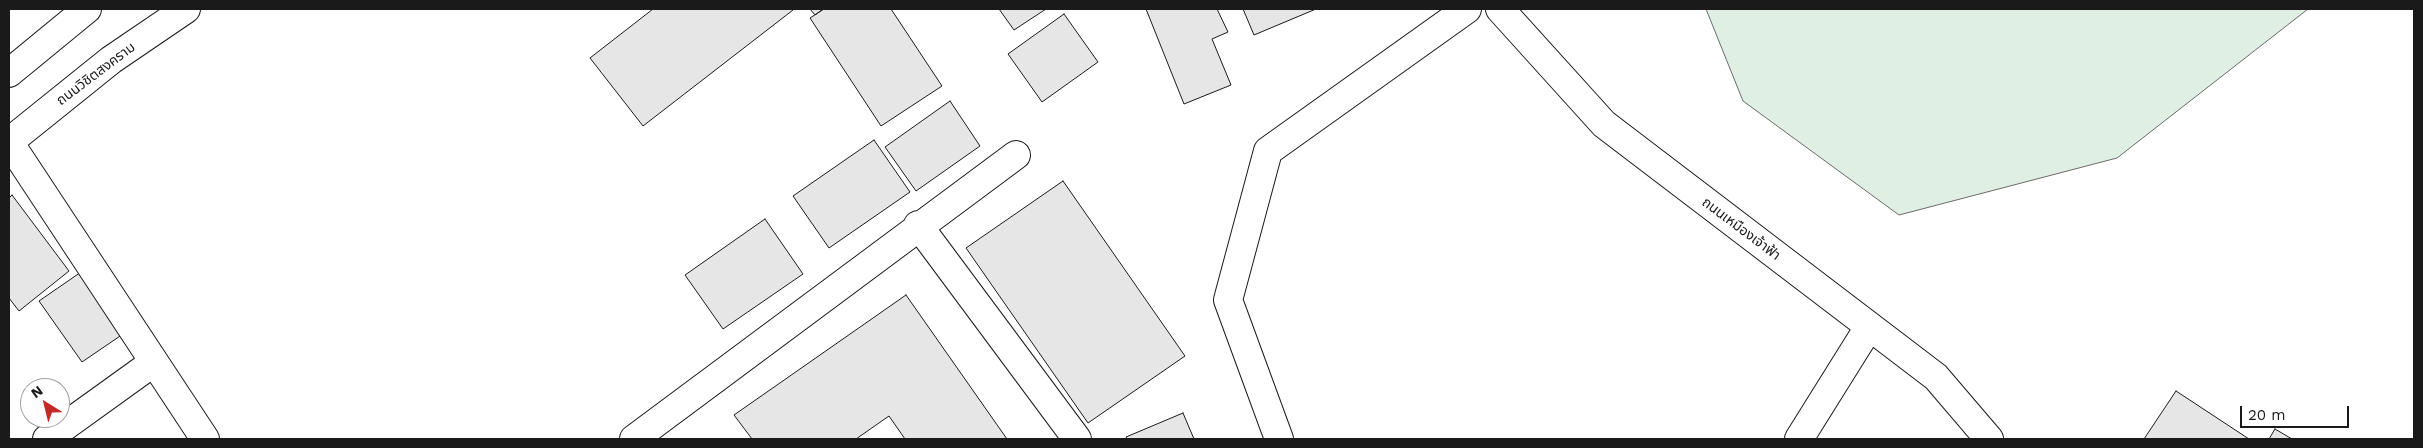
<!DOCTYPE html>
<meta charset="utf-8">
<style>
body{margin:0}
#map{position:relative;width:2423px;height:448px;overflow:hidden;background:#fff;font-family:"Work Sans",sans-serif}
canvas{display:block}
.frame{position:absolute;inset:0;border:10px solid #1a1a1a;pointer-events:none}
.north{position:absolute;left:20px;top:378px;width:50px;height:50px;box-sizing:border-box;background:#fff;border:1px solid #a3a3a3;border-radius:50%;rotate:324deg;font-size:14px;font-weight:700;line-height:20px;text-align:center;color:#1a1a1a}
.north::after{content:'';display:block;margin:auto;width:18px;height:22px;background:#c62828;clip-path:polygon(50% 0,100% 100%,50% 72%,0 100%)}
.scale{position:absolute;left:2240px;top:406px;width:109px;height:22px;box-sizing:border-box;border:2px solid #1a1a1a;border-top:0;padding-left:6px;font-size:15px;line-height:18px;white-space:nowrap;color:#1a1a1a;-webkit-text-stroke:4px #fff;paint-order:stroke}
</style>
<div id="map">
<canvas width="2423" height="448"></canvas>
<div class="frame"></div>
<div class="north">N</div>
<div class="scale">20 m</div>
</div>
<script>
const c = document.querySelector('canvas').getContext('2d');
c.lineJoin = 'round';
function paint(path, color) { c.fillStyle = color; c.fill(path, 'evenodd'); }
const shape = rows => new Path2D(rows.map(r => 'M' + r).join(''));
function trace(path, color, width, dash) { c.strokeStyle = color; c.lineWidth = width; c.lineCap = dash ? 'butt' : 'round'; c.setLineDash(dash || []); c.stroke(path); }
function label(font, color, halo, rows, align = 'center') {
  c.font = font + ' "Work Sans","Noto Sans Thai",sans-serif'; c.lineWidth = 4; c.setLineDash([]); c.textBaseline = 'middle'; c.strokeStyle = halo; c.fillStyle = color; for (const [text, x, y, turn = 0] of rows) {
    c.save(); c.translate(x, y); c.rotate((+turn || 0) * Math.PI / 180); c.textAlign = isNaN(turn) ? turn : align; if (halo) c.strokeText(text, 0, 0); c.fillText(text, 0, 0); c.restore();
  }
}
const green = shape([
 [1706,9,2308,9,2117,158,1899,215,1743,101,1706,9]
]);
paint(green, '#e0efe3');
trace(green, '#6a6a6a', 1);
const building = shape([
 [653,9,793,9,793,10,643,126,590,58,653,9],
 [810,9,823,9,815,15,810,9],
 [824,9,891,9,942,86,881,126,810,18,824,9],
 [999,9,1046,9,1014,30,999,9],
 [1146,9,1217,9,1228,32,1212,39,1231,85,1184,104,1146,9],
 [1243,9,1316,9,1254,35,1243,9],
 [1064,14,1098,62,1042,102,1008,54,1064,14],
 [950,101,980,146,916,191,885,147,950,101],
 [874,140,910,192,829,248,793,196,874,140],
 [1063,181,1185,356,1088,423,966,248,1063,181],
 [12,195,69,271,19,311,9,298,9,198,12,195],
 [765,219,803,274,723,329,685,275,765,219],
 [84,270,126,332,82,362,39,301,84,270],
 [906,295,1007,439,905,439,889,416,856,439,752,439,734,415,906,295],
 [2176,391,2249,439,2144,439,2176,391],
 [1183,413,1194,439,1127,439,1126,437,1183,413],
 [2275,429,2292,439,2269,439,2275,429]
]);
paint(building, '#e6e6e6');
trace(building, '#1a1a1a', 1);
const minor = shape([
 [1500,9,1604,124,1936,377,1989,439],
 [9,142,205,439],
 [918,225,1077,439],
 [47,439,154,362],
 [634,439,1016,155],
 [1279,439,1228,300,1268,151,1467,9],
 [1799,439,1869,327]
]);
const major = shape([
 [9,73,87,9],
 [9,142,111,60,186,9]
]);
trace(minor, '#1a1a1a', 30);
trace(major, '#1a1a1a', 30);
trace(minor, '#fff', 28);
trace(major, '#fff', 28);
label('14px', '#1a1a1a', '#fff', [
 ["ถนนวิชิตสงคราม",96,74,-37],
 ["ถนนเหมืองเจ้าฟ้า",1741,229,37]
]);
</script>
